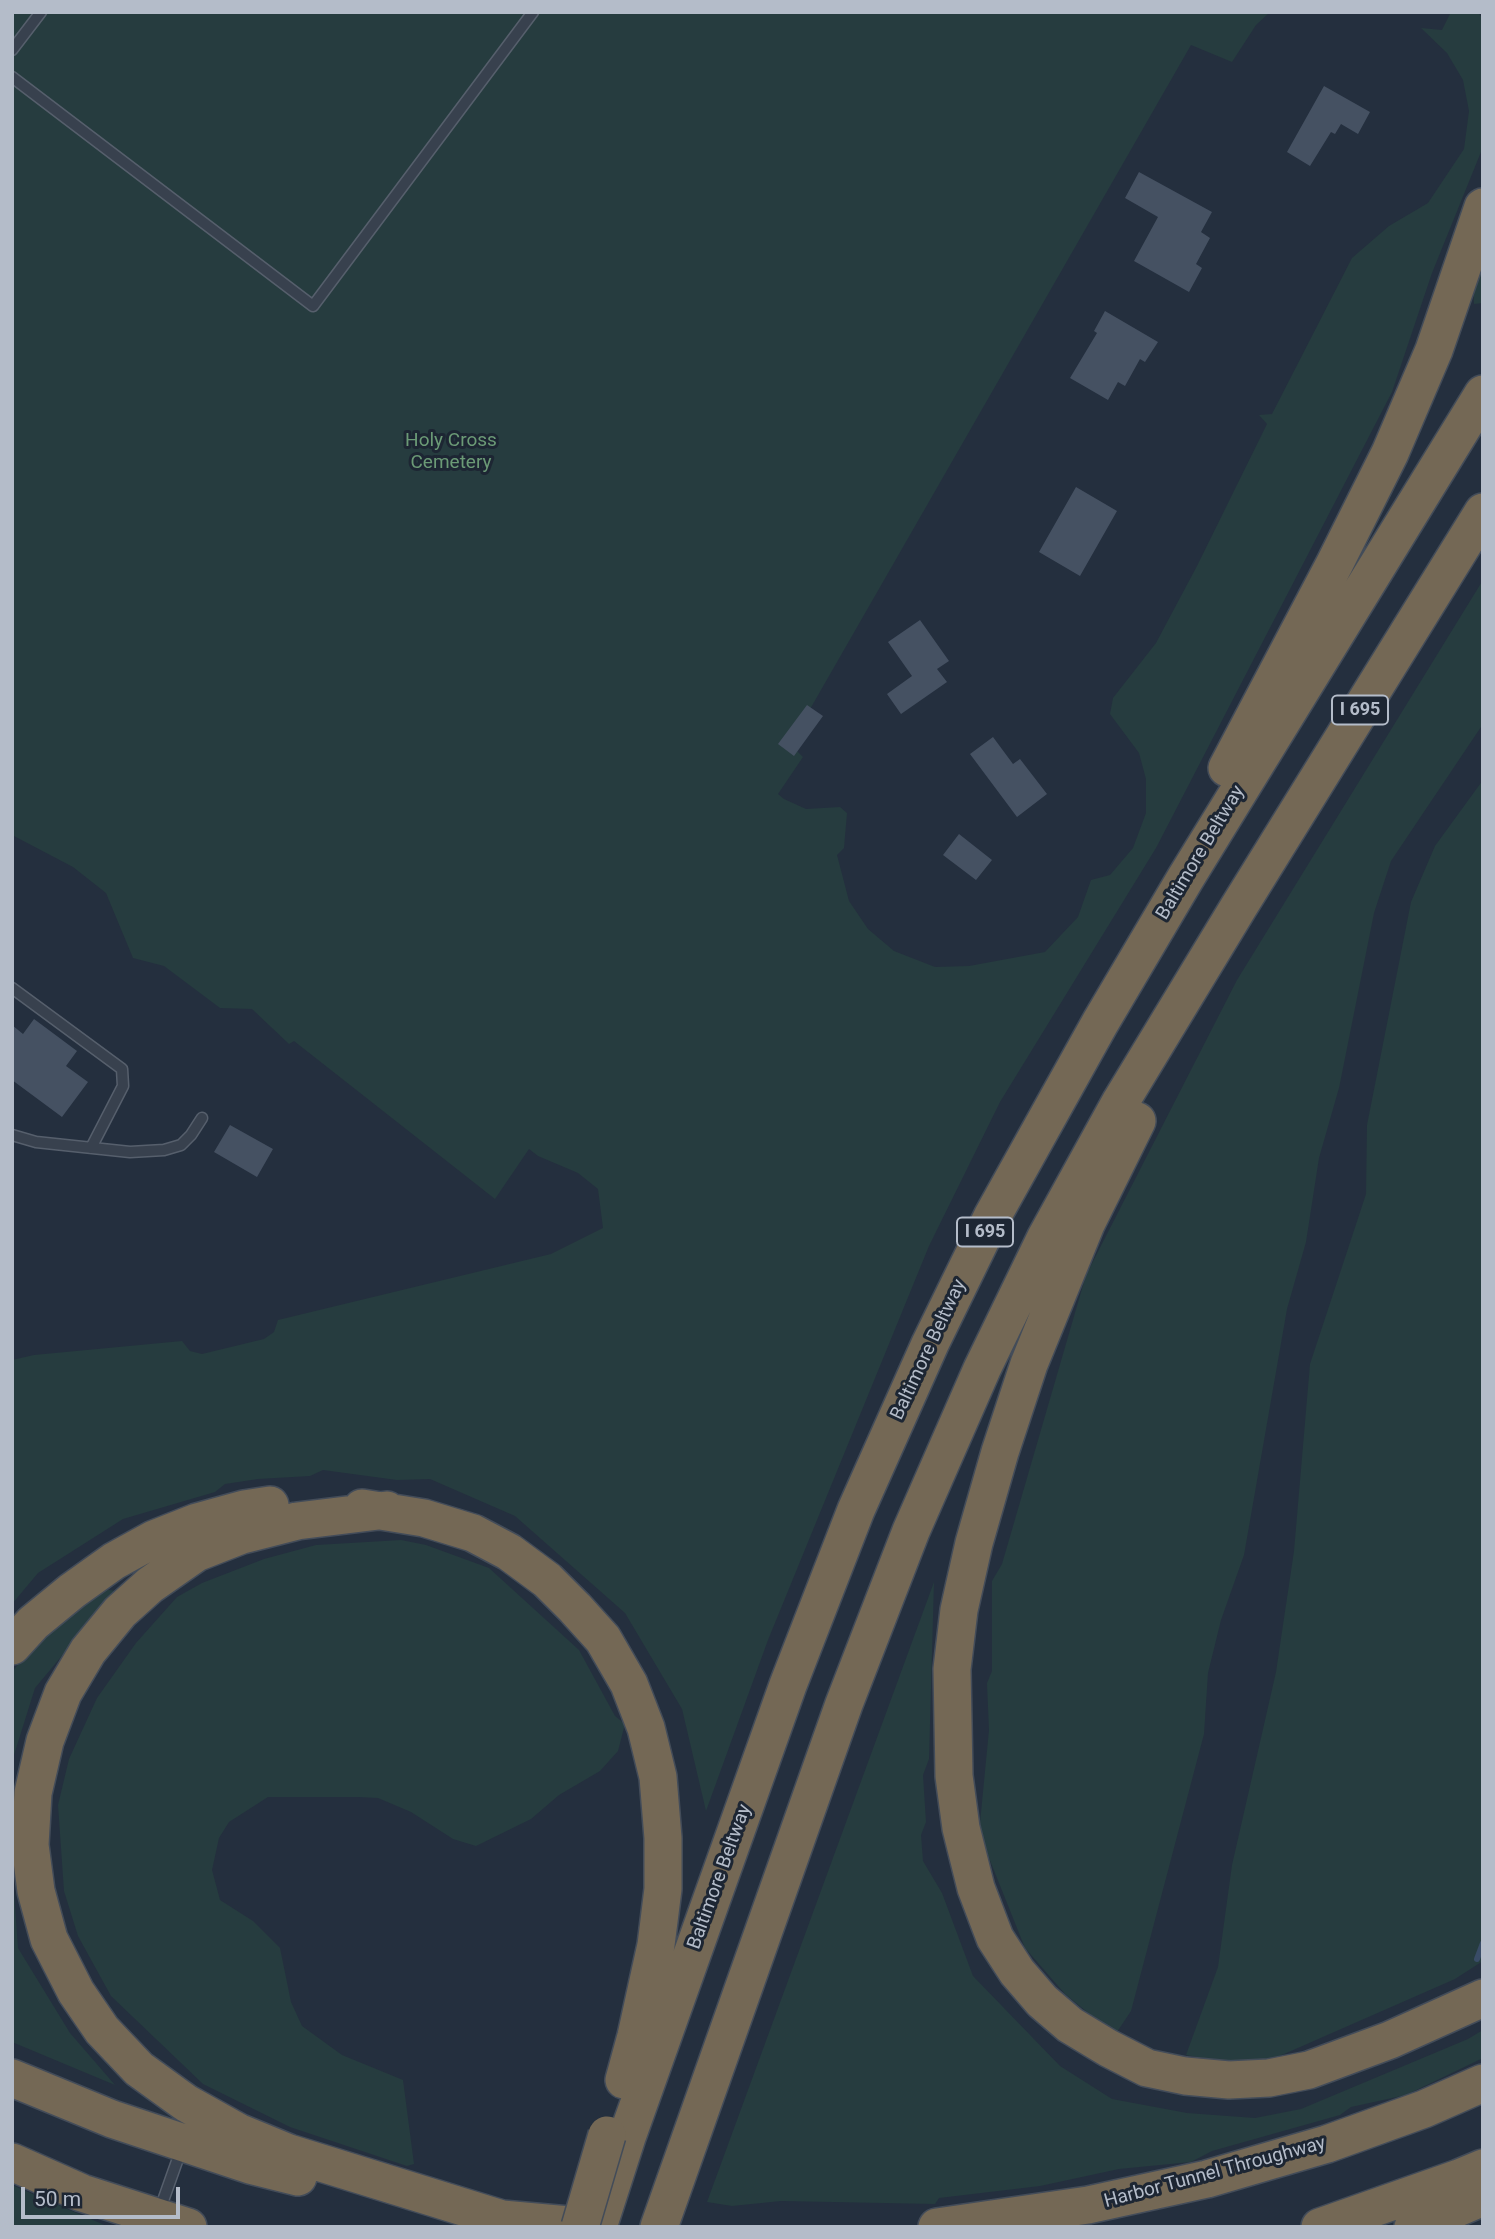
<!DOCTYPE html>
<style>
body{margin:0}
#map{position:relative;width:1495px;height:2239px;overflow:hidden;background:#242f3e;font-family:Roboto,sans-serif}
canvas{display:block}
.frame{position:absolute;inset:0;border:14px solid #b4bcc9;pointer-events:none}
.scale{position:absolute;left:21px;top:2187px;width:159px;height:32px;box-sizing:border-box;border:4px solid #b4bcc9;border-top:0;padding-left:9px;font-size:21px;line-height:24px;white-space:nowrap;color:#b4bcc9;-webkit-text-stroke:5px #1d2633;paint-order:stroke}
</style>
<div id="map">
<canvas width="1495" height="2239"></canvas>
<div class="frame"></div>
<div class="scale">50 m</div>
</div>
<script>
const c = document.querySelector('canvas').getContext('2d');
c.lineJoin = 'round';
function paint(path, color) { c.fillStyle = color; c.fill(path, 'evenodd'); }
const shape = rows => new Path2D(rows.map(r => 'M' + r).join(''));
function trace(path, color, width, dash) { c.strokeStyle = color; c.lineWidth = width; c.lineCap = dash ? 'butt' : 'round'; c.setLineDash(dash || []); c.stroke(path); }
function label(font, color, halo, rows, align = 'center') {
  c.font = font + ' Roboto,sans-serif'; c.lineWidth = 6; c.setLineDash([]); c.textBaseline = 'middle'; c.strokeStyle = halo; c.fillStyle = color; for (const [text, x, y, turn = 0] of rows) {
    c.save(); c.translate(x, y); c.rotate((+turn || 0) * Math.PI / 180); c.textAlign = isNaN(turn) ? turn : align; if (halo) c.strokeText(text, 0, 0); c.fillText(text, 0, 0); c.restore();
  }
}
paint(shape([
 [12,12,1270,12,1256,25,1232,62,1191,45,790,744,803,757,778,794,784,799,806,809,840,807,847,813,844,848,837,855,849,901,868,929,894,951,935,967,969,966,1045,952,1078,917,1091,880,1110,875,1133,848,1146,813,1146,779,1139,753,1110,714,1113,698,1156,643,1197,566,1267,424,1259,415,1272,414,1352,258,1389,226,1428,203,1464,149,1469,111,1463,80,1447,53,1421,28,1442,30,1451,12,1478,12,1483,20,1483,147,1432,273,1392,392,1156,848,1000,1102,929,1246,768,1640,706,1811,682,1709,625,1613,515,1516,430,1479,397,1480,323,1470,310,1476,258,1479,225,1484,215,1492,123,1519,38,1573,12,1604,12,1360,34,1355,182,1341,190,1351,202,1354,264,1339,274,1332,278,1320,551,1254,603,1228,598,1189,578,1173,538,1156,529,1149,495,1199,294,1041,289,1044,252,1009,220,1008,164,966,133,958,106,893,73,867,12,835],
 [1483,250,1483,303,1474,304,1473,283],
 [1483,580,1483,724,1391,861,1374,913,1339,1088,1319,1158,1306,1242,1287,1309,1244,1555,1221,1620,1208,1673,1204,1734,1131,2011,1115,2035,1065,1994,1025,1948,979,1833,989,1730,987,1683,992,1671,992,1581,1002,1564,1086,1275,1237,980],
 [1483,780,1483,1961,1455,1979,1275,2058,1263,2069,1186,2055,1218,1967,1232,1865,1276,1672,1294,1551,1310,1364,1366,1194,1367,1125,1411,902,1435,846],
 [401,1540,426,1545,489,1568,579,1650,615,1716,625,1724,618,1751,600,1771,559,1795,531,1819,476,1846,453,1839,411,1812,378,1798,358,1797,268,1797,229,1822,219,1838,212,1870,220,1900,253,1921,280,1948,291,2002,302,2026,342,2055,403,2080,414,2164,407,2166,290,2127,203,2084,111,1996,78,1936,64,1891,58,1805,69,1759,97,1698,136,1643,177,1597,202,1583,264,1559,316,1545],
 [934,1582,929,1759,923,1775,926,1822,921,1835,923,1861,942,1893,973,1976,1060,2066,1112,2099,1187,2113,1255,2118,1301,2109,1468,2039,1483,2030,1483,2058,1406,2095,1351,2107,1340,2115,1212,2151,1191,2162,1119,2169,1040,2186,939,2198,935,2204,781,2201,732,2206,707,2202],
 [103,1589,116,1591,35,1688,14,1755,12,1785,12,1672,31,1648],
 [12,1863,18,1948,70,2033,115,2085,12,2042],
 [12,2185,109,2227,12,2227]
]), '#263c3f');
trace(shape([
 [1477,1959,1483,1943]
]), '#394c67', 6);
paint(shape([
 [1324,86,1370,112,1358,134,1341,124,1335,134,1331,132,1310,166,1287,152],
 [1139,172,1212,212,1201,232,1210,238,1196,264,1202,268,1189,292,1134,261,1158,217,1125,198],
 [1105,311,1158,342,1145,362,1140,359,1125,386,1118,382,1108,400,1070,378,1097,333,1094,331],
 [1076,487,1117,511,1080,576,1039,552],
 [920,620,949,661,937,669,947,682,901,714,887,694,912,676,888,642],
 [807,705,823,716,794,756,778,744],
 [993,737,1013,764,1020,759,1047,794,1017,817,970,754],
 [959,834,992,860,976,880,943,855],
 [34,1019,77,1051,66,1066,88,1082,62,1117,12,1080,12,1025,23,1034],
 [230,1125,273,1149,257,1177,214,1152]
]), '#455162');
const service = shape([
 [12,50,41,12],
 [12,77,313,306,533,12],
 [12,988,122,1069,123,1086,91,1148],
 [12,1135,36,1142,130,1152,164,1150,181,1145,191,1135,202,1118],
 [159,2212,181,2150]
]);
const motorway = shape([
 [1227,768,1335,563,1390,453,1434,350,1483,207],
 [1137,1121,1086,1224,1029,1364,1000,1452,974,1543,959,1610,952,1669,954,1776,961,1828,976,1888,995,1938,1017,1972,1042,2001,1070,2025,1108,2048,1147,2068,1185,2076,1229,2080,1269,2078,1309,2070,1390,2040,1483,1998],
 [362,1508,424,1518,473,1533,509,1552,547,1580,575,1608,603,1639,629,1684,646,1728,658,1777,663,1838,663,1889,656,1945,636,2036,624,2080],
 [387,1510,297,1521,242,1535,196,1553,150,1585,120,1612,88,1651,63,1693,45,1741,33,1793,30,1845,36,1891,49,1939,76,1992,102,2030,139,2069,186,2103,238,2132,289,2153,502,2219],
 [12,1646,33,1623,72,1591,114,1561,154,1539,197,1522,244,1509,270,1505],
 [12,2078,112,2119,250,2165,298,2177],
 [12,2162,82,2193,188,2227],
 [479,2215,502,2219,591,2227],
 [598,2227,627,2137,788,1685,856,1510,930,1344,992,1217,1100,1023,1185,879,1483,394],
 [659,2227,844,1704,911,1531,982,1369,1045,1239,1121,1101,1238,908,1483,512],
 [937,2227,1088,2205,1207,2179,1327,2144,1424,2109,1483,2083],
 [1320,2227,1459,2178,1483,2168],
 [1413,2227,1483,2197]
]);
trace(service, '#565f6c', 13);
trace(motorway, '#434c59', 40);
trace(service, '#38414e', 10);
trace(motorway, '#746855', 37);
const motorwayBridge = shape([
 [580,2227,607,2135]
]);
trace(motorwayBridge, '#434c59', 40, []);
trace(motorwayBridge, '#746855', 37);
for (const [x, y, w] of [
 [1360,710,56],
 [985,1232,56]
]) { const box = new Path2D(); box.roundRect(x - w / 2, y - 14.5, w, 29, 5); c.fillStyle = '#1d2633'; c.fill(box); trace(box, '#b4bcc9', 2); }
label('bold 18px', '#b4bcc9', null, [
 ["I 695",1360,710],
 ["I 695",985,1232]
]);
label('19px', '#6b9a76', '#1d2633', [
 ["Holy Cross",451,441],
 ["Cemetery",451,463]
]);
label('19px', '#b4bcc9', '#1d2633', [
 ["Baltimore Beltway",1201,853,-59],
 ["Baltimore Beltway",929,1350,-65],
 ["Baltimore Beltway",720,1877,-70],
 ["Harbor Tunnel Throughway",1215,2173,-15]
]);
</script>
